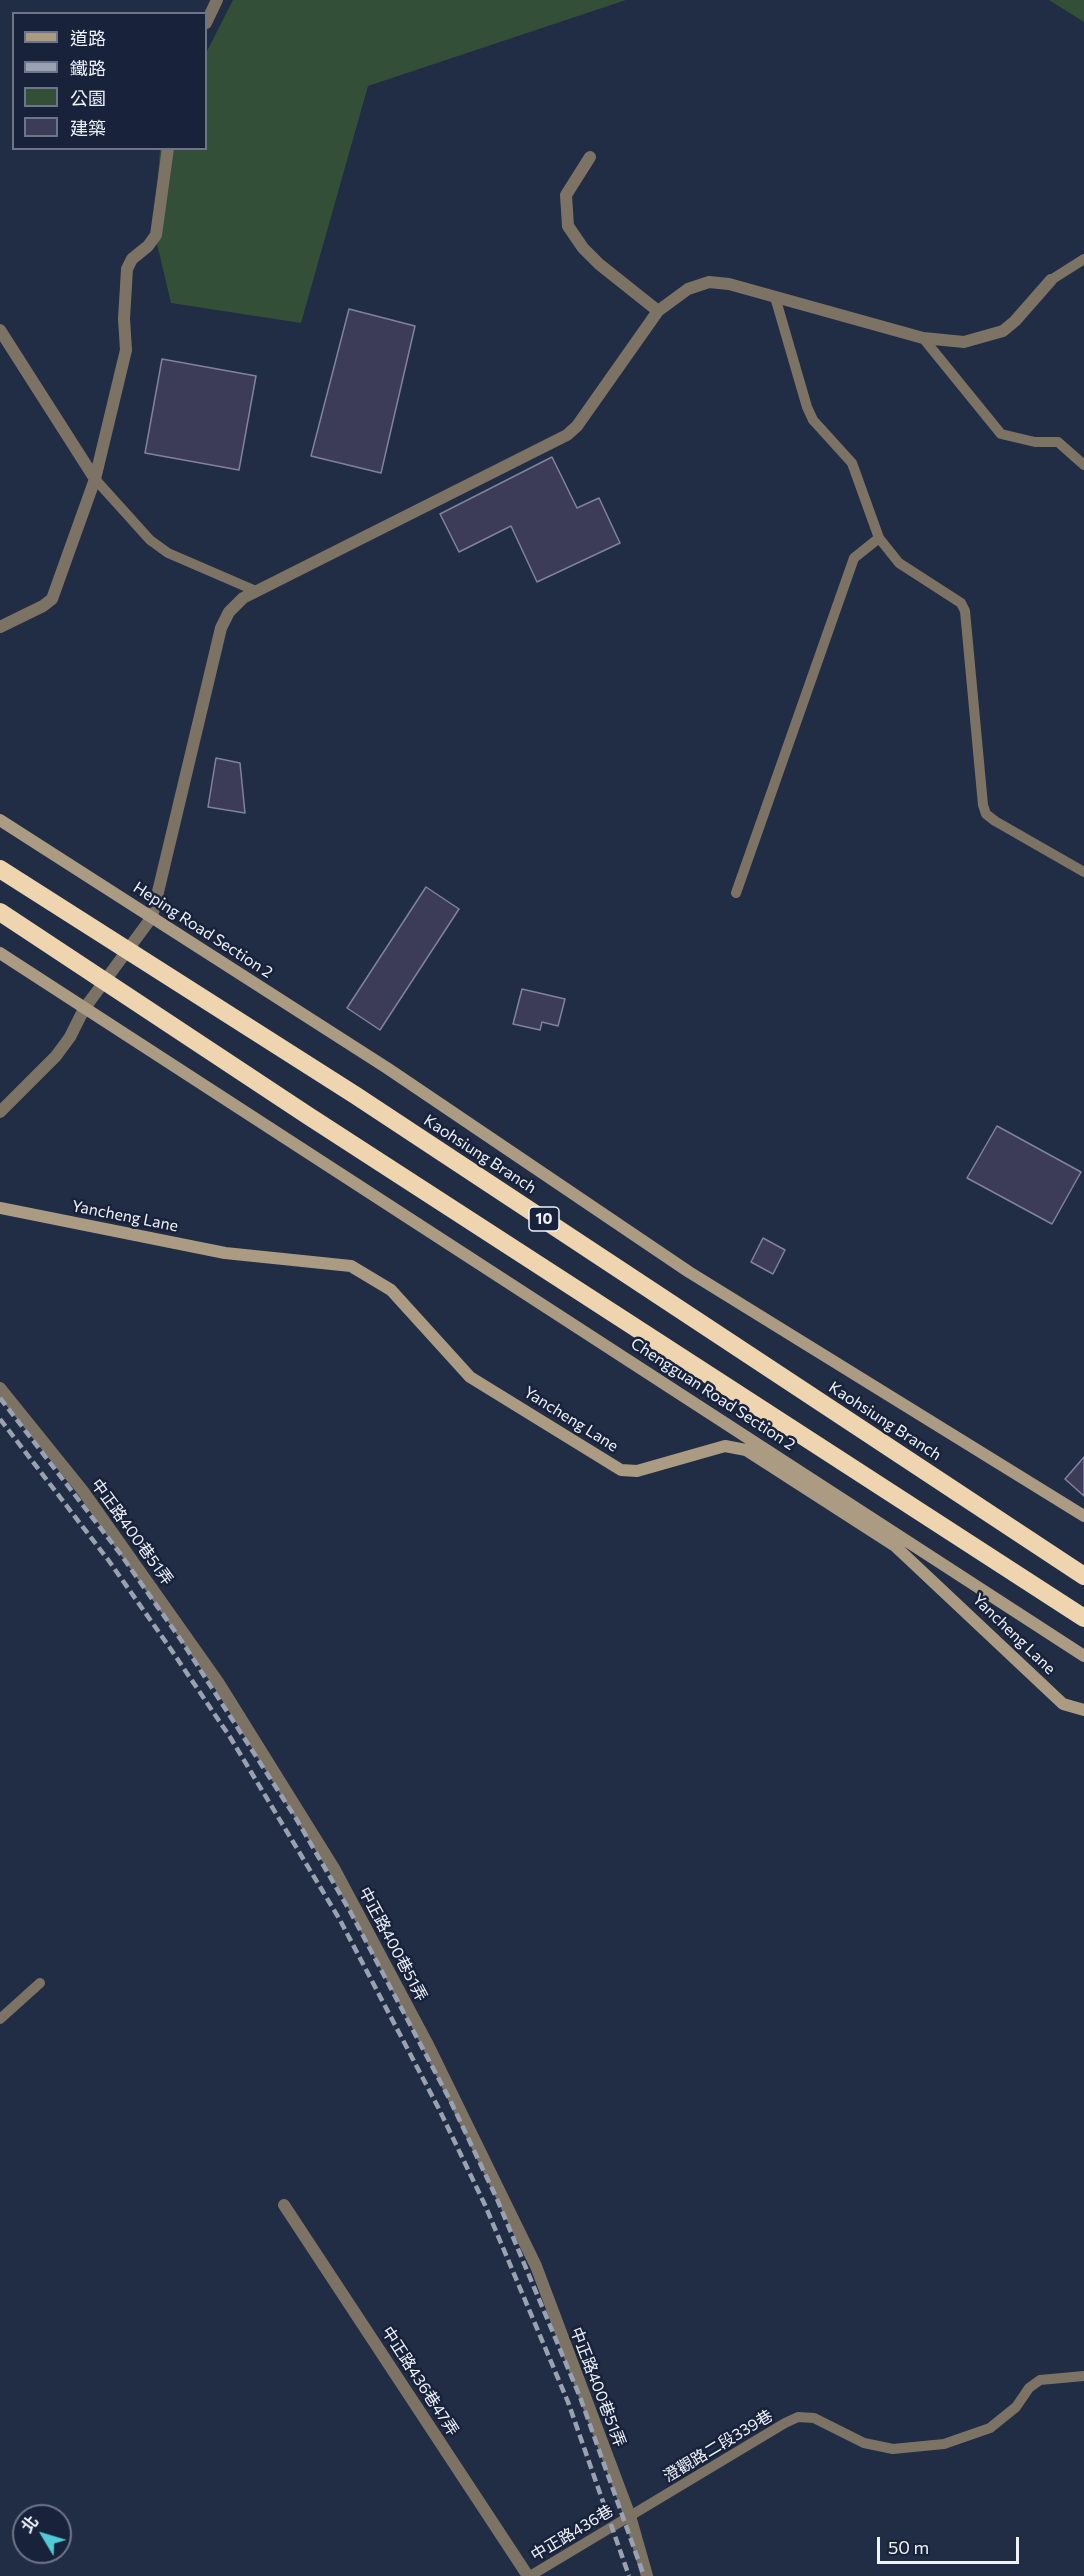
<!DOCTYPE html>
<meta charset="utf-8">
<style>
body{margin:0}
#map{position:relative;width:1084px;height:2576px;overflow:hidden;background:#212c45;font-family:Commissioner,"Noto Sans TC",sans-serif}
canvas{display:block}
.legend{position:absolute;left:12px;top:12px;width:195px;height:138px;box-sizing:border-box;background:#18223a;border:2px solid #6e7588;margin:0;padding:8px 10px;list-style:none;font-size:18px;color:#eef2fc}
.legend li{display:flex;align-items:center;gap:12px;height:30px}
.legend b{width:30px;border:2px solid #6e7588}
.north{position:absolute;left:12px;top:2504px;width:60px;height:60px;box-sizing:border-box;background:#18223a;border:2px solid #6e7588;border-radius:50%;rotate:308deg;font-size:16px;font-weight:700;line-height:24px;text-align:center;color:#eef2fc}
.north::after{content:'';display:block;margin:auto;width:21px;height:27px;background:#52cbd7;clip-path:polygon(50% 0,100% 100%,50% 72%,0 100%)}
.scale{position:absolute;left:877px;top:2537px;width:142px;height:27px;box-sizing:border-box;border:3px solid #eef2fc;border-top:0;padding-left:8px;font-size:18px;line-height:21px;white-space:nowrap;color:#eef2fc;-webkit-text-stroke:4px #18223a;paint-order:stroke}
</style>
<div id="map">
<canvas width="1084" height="2576"></canvas>
<ul class="legend">
<li><b style="height:8px;background:#ab9b83"></b>道路</li>
<li><b style="height:8px;background:#9aa1b1"></b>鐵路</li>
<li><b style="height:16px;background:#334f38"></b>公園</li>
<li><b style="height:16px;background:#3c3c58"></b>建築</li>
</ul>
<div class="north">北</div>
<div class="scale">50 m</div>
</div>
<script>
const c = document.querySelector('canvas').getContext('2d');
c.lineJoin = 'round';
function paint(path, color) { c.fillStyle = color; c.fill(path, 'evenodd'); }
const shape = rows => new Path2D(rows.map(r => 'M' + r).join(''));
function trace(path, color, width, dash) { c.strokeStyle = color; c.lineWidth = width; c.lineCap = dash ? 'butt' : 'round'; c.setLineDash(dash || []); c.stroke(path); }
function label(font, color, halo, rows, align = 'center') {
  c.font = font + ' Commissioner,"Noto Sans TC",sans-serif'; c.lineWidth = 5; c.setLineDash([]); c.textBaseline = 'middle'; c.strokeStyle = halo; c.fillStyle = color; for (const [text, x, y, turn = 0] of rows) {
    c.save(); c.translate(x, y); c.rotate((+turn || 0) * Math.PI / 180); c.textAlign = isNaN(turn) ? turn : align; if (halo) c.strokeText(text, 0, 0); c.fillText(text, 0, 0); c.restore();
  }
}
paint(shape([
 [233,0,626,0,368,86,301,323,171,303,154,231,160,149,206,148,206,53],
 [1049,0,1084,0,1084,22]
]), '#334f38');
const building = shape([
 [349,309,415,326,381,473,311,456,349,309],
 [162,359,256,376,239,470,145,453,162,359],
 [552,457,577,508,599,498,620,543,537,582,511,526,459,552,440,514,552,457],
 [216,758,240,763,245,813,208,807,216,758],
 [426,887,459,909,380,1030,347,1008,426,887],
 [522,989,565,999,558,1026,542,1022,540,1030,513,1024,522,989],
 [997,1126,1081,1172,1052,1224,967,1178,997,1126],
 [763,1238,785,1250,773,1274,751,1262,763,1238],
 [1084,1457,1084,1496,1065,1479,1084,1457]
]);
paint(building, '#3c3c58');
trace(building, '#8182a2', 1.5);
trace(shape([
 [1051,280,1084,259],
 [775,297,807,407,813,420,852,463,879,538,899,563,961,603,965,611,983,805,986,814,995,821,1084,872],
 [923,338,1001,434,1035,442,1058,442,1084,465],
 [95,479,150,540,168,553,256,591],
 [736,893,854,558,879,538],
 [0,2019,40,1983],
 [530,2576,785,2423,798,2417,814,2418,864,2443,893,2449,944,2444,990,2428,1016,2407,1029,2388,1040,2380,1084,2376]
]), '#7d7364', 10);
trace(shape([
 [206,23,217,0],
 [590,157,566,195,568,226,583,248,599,264,658,311],
 [0,330,95,479],
 [0,627,43,606,52,599,95,479,126,350,124,319,127,269,132,259,148,246,156,235,168,148],
 [0,1112,56,1056,70,1037,84,1009,152,917,221,628,229,612,243,598,567,435,577,426,658,311,688,289,709,282,729,284,923,338,964,342,1003,331,1015,321,1051,280],
 [0,1388,83,1491,218,1682,335,1870,427,2043,536,2266,630,2516,647,2576],
 [284,2205,528,2576]
]), '#7d7364', 12);
trace(shape([
 [0,820,387,1068,689,1272,1084,1516],
 [0,953,1084,1656],
 [0,1208,225,1253,351,1266,391,1290,470,1377,621,1470,637,1471,725,1446,746,1450,895,1546,1063,1704,1084,1710]
]), '#ab9b83', 12);
trace(shape([
 [0,1398,119,1552,181,1640,297,1820,351,1913,451,2102,497,2199,580,2397,644,2576],
 [0,1419,109,1561,170,1648,230,1737,340,1920,439,2109,485,2205,568,2402,629,2576]
]), '#9aa1b1', 4.5, [9, 4.5]);
trace(shape([
 [0,869,355,1095,1084,1576],
 [0,912,307,1115,1084,1618]
]), '#eed5b0', 18);
for (const [x, y, w] of [
 [544,1219,30]
]) { const box = new Path2D(); box.roundRect(x - w / 2, y - 12, w, 24, 4.5); c.fillStyle = '#18223a'; c.fill(box); trace(box, '#eef2fc', 1.5); }
label('bold 15px', '#eef2fc', null, [
 ["10",544,1219]
]);
label('16px', '#eef2fc', '#18223a', [
 ["Heping Road Section 2",203,930,33],
 ["Kaohsiung Branch",480,1154,33],
 ["Yancheng Lane",125,1216,11],
 ["Chengguan Road Section 2",713,1394,33],
 ["Yancheng Lane",571,1419,32],
 ["Kaohsiung Branch",885,1421,33],
 ["中正路400巷51弄",132,1532,54],
 ["Yancheng Lane",1014,1634,44],
 ["中正路400巷51弄",393,1944,62],
 ["中正路436巷47弄",420,2381,57],
 ["中正路400巷51弄",598,2387,69],
 ["澄觀路二段339巷",718,2446,-31],
 ["中正路436巷",572,2533,-31]
]);
</script>
